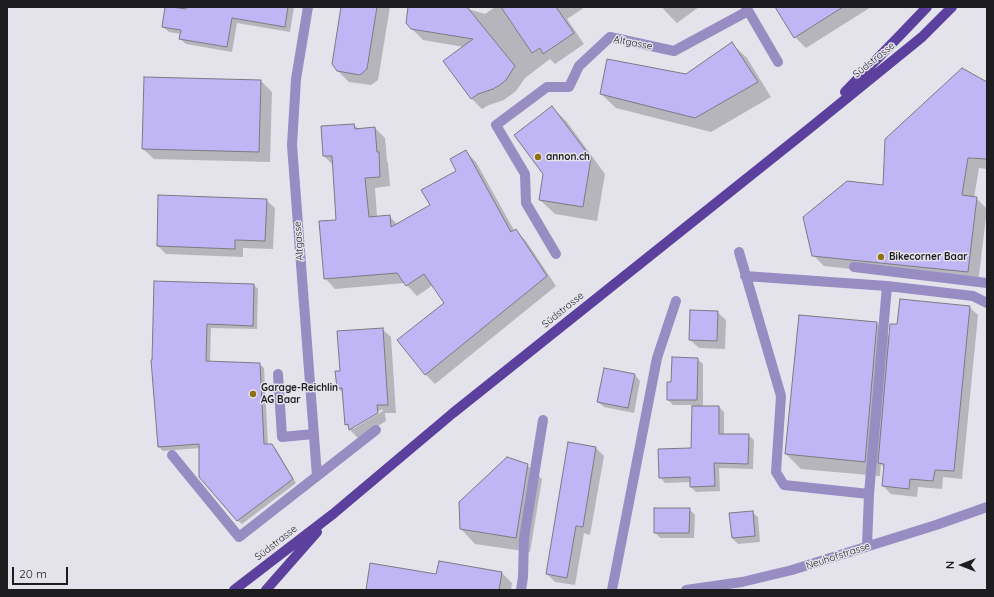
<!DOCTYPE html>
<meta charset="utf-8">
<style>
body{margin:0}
#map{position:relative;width:994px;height:597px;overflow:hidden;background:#e4e3ec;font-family:Quicksand,sans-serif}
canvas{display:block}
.frame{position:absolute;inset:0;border:8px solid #1d1c1f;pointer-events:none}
.north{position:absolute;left:942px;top:545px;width:40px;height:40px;-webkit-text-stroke:3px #e4e3ec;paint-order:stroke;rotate:270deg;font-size:11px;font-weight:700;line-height:16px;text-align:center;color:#1d1c1f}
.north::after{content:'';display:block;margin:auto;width:14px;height:18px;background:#1d1c1f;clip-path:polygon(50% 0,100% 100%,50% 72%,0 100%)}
.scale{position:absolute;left:12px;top:567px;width:56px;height:18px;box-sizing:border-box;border:2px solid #1d1c1f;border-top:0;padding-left:5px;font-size:12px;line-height:14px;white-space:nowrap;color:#1d1c1f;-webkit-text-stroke:3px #e4e3ec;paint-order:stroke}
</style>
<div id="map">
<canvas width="994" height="597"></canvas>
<div class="frame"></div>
<div class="north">N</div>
<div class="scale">20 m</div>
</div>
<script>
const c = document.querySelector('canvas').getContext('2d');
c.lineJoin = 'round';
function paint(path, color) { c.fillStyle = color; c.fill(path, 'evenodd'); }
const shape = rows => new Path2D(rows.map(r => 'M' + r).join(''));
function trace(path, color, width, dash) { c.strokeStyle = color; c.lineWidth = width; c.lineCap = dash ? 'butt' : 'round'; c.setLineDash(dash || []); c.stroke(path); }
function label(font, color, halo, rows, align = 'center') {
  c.font = font + ' Quicksand,sans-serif'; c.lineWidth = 3; c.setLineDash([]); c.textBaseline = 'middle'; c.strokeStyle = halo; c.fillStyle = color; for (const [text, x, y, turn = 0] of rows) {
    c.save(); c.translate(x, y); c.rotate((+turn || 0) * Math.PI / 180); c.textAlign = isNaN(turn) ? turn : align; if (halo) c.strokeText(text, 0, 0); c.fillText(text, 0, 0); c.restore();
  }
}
paint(shape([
 [166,7,187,10,187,7,294,7,290,32,237,23,232,52,186,44,180,39,181,34,169,32,163,27],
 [342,7,390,7,378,80,371,85,349,82,338,71],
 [409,7,467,7,471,10,485,14,495,7,585,7,567,19,584,44,555,64,550,59,525,78,516,91,504,100,489,105,482,109,471,98,464,47,423,40,411,28],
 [662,7,699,7,677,23,666,12],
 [776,7,871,7,806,48,795,37],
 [732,44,747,58,771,97,711,132,616,108,601,94,686,75],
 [261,81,272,92,270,162,154,159,143,149],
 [987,84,987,169,979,168,974,198,976,198,987,209,978,283,824,266,813,255,884,186],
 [552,107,567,122,605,174,597,221,555,214,540,200],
 [354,125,359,129,375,128,385,138,387,161,388,163,390,186,375,188,377,217,389,216,398,225,432,206,457,171,466,152,476,162,515,232,516,231,526,241,556,286,435,384,425,374,446,303,433,285,417,296,405,283,335,289,325,278,337,221,333,165,324,156,322,127],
 [266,200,275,208,273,249,243,248,243,257,166,254,158,246],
 [155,282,254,285,258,289,257,329,211,328,210,362,259,364,264,368,268,445,272,445,276,449,296,483,242,524,237,520,200,448,163,451,159,447,153,361],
 [969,307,978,315,962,479,943,477,942,489,918,487,917,497,891,494,883,486,884,468,881,464,880,476,801,469,786,454,877,323,890,337,898,325],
 [717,312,726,320,725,349,699,348,690,340],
 [382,329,391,337,396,413,385,413,386,421,358,438,350,430,350,428,346,424,344,394,338,388],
 [382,409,383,411,353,429,353,427],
 [697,359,703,364,703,407,719,407,724,412,724,435,748,435,754,440,753,469,719,468,720,491,696,492,691,487,691,482,665,483,660,477,692,449,693,405,673,405,668,400,672,383],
 [605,369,635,375,640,381,634,413,604,407,598,402],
 [568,443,596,448,604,456,590,535,584,533,575,585,555,582,547,574],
 [527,465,542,479,530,552,475,544,461,529],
 [689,509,695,515,694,538,660,538,655,532],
 [752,512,758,517,760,542,738,544,732,538],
 [501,572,512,583,511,590,367,590,437,575]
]), '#0003');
const building = shape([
 [165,7,172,7,186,9,186,7,288,7,285,27,232,18,227,47,179,39,181,30,162,27,165,7],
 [341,7,377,7,367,69,360,75,337,71,332,64,341,7],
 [408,7,467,7,515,66,506,80,500,85,493,89,478,94,471,99,443,61,473,39,411,29,406,23,408,7],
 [501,7,556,7,574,33,543,54,540,48,532,53,501,7],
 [775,7,843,7,794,38,775,7],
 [732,42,758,82,695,118,600,94,607,59,686,74,732,42],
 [962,68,987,82,987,159,968,158,962,195,977,197,968,272,812,256,803,217,847,181,883,185,885,139,962,68],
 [144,77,261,80,259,152,142,149,144,77],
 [552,106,591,158,583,207,539,200,543,174,514,135,552,106],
 [354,124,355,129,375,127,377,152,379,152,380,177,365,178,369,217,390,215,391,227,430,205,421,190,456,171,450,159,466,150,511,232,516,229,547,276,425,375,397,340,444,303,424,274,406,286,397,273,324,279,319,221,336,220,332,156,323,156,321,126,354,124],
 [158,195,267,199,265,241,235,240,235,249,157,246,158,195],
 [154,281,254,284,253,326,207,324,206,361,260,363,264,444,272,444,293,479,237,521,199,477,199,444,158,447,151,360,152,360,154,281],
 [900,299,970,306,954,471,935,470,933,481,910,479,909,489,882,486,884,464,878,463,890,324,897,324,900,299],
 [690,310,718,311,717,341,689,340,690,310],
 [799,315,877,322,865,462,785,454,799,315],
 [383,328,388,405,377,405,378,413,349,430,348,424,345,425,342,388,337,388,335,371,340,371,337,331,383,328],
 [672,357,698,358,697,400,667,400,667,382,671,382,672,357],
 [604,368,635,374,628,408,597,402,604,368],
 [692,406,719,406,719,434,749,434,748,464,714,463,715,486,690,487,690,477,659,478,658,449,691,448,692,406],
 [568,442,596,447,583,527,576,526,567,578,546,574,568,442],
 [507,457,528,464,516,538,460,529,459,502,507,457],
 [654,508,690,508,689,533,654,533,654,508],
 [753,511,755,536,732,538,729,513,753,511],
 [439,561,502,572,499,590,366,590,370,563,436,574,439,561]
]);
paint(building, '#c0b5f5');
trace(building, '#7b7a82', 1);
trace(shape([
 [308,7,296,79,292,145,317,476],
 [746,7,778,62],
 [739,252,781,396,776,472,784,485,869,494,867,546],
 [556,254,526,203,525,174,496,125,547,87,569,87,579,66,610,37,674,51,748,11],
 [854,267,987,283],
 [745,276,887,286,869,494],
 [887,286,973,296,987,303],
 [278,374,282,437,314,434],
 [172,455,239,537,376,430],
 [521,590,523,577,524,538,543,420],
 [612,590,657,358,676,301],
 [686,590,742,582,792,570,936,525,987,507]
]), '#978dc2', 10);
trace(shape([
 [845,92,907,28,927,7],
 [234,590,333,514,453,413,810,128,922,37,952,7],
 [266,590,317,532]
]), '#5b409e', 10);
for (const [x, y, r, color] of [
 [538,157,4,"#8e7217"],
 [881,257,4,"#8e7217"],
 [253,394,4,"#8e7217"]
]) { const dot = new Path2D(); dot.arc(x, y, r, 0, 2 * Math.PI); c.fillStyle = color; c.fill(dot); trace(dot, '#e4e3ec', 1.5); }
label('10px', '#1d1c1f', '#e4e3ec', [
 ["Altgasse",633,43,11],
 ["Südstrasse",874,60,-39],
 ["Altgasse",299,241,-94],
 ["Südstrasse",563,310,-39],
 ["Südstrasse",276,543,-38],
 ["Neuhofstrasse",838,556,-18]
]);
label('bold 10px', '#1d1c1f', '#e4e3ec', [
 ["annon.ch",546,157],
 ["Bikecorner Baar",889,257],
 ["Garage-Reichlin",261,388],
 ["AG Baar",261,400]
], 'left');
</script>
